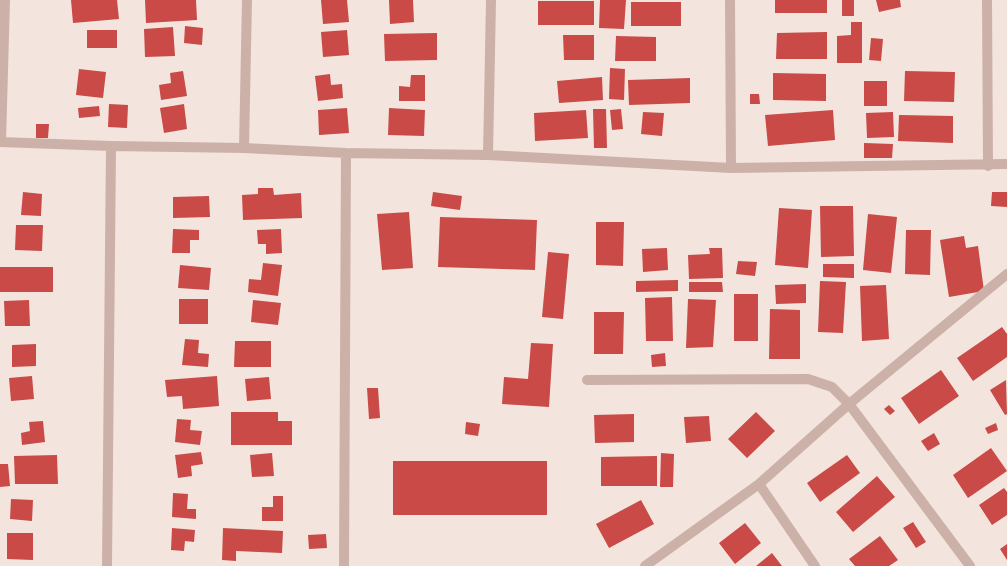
<!DOCTYPE html>
<style>
body{margin:0}
canvas{display:block;background:#f3e4dd}
</style>
<canvas width="1007" height="566"></canvas>
<script>
const c = document.querySelector('canvas').getContext('2d');
c.lineJoin = 'round';
function paint(path, color) { c.fillStyle = color; c.fill(path, 'evenodd'); }
const shape = rows => new Path2D(rows.map(r => 'M' + r).join(''));
function trace(path, color, width, dash) { c.strokeStyle = color; c.lineWidth = width; c.lineCap = dash ? 'butt' : 'round'; c.setLineDash(dash || []); c.stroke(path); }
paint(shape([
 [71,0,117,0,119,19,73,23],
 [145,0,196,0,197,20,146,23],
 [321,0,347,0,349,22,323,24],
 [389,0,413,0,414,22,390,24],
 [600,0,626,0,624,29,599,28],
 [775,0,827,0,827,13,775,13],
 [842,0,854,0,854,16,842,16],
 [876,0,900,0,901,7,879,12],
 [538,1,594,1,594,25,538,25],
 [631,2,681,2,681,26,631,26],
 [851,22,862,22,862,63,837,63,837,36,851,35],
 [185,26,203,28,202,45,184,43],
 [173,27,175,56,145,57,144,29],
 [87,30,117,30,117,48,87,48],
 [347,30,349,55,323,57,321,32],
 [827,32,827,59,776,59,777,33],
 [437,33,437,60,385,61,384,34],
 [563,35,594,35,594,60,564,60],
 [616,36,656,37,656,61,615,61],
 [871,38,883,39,881,61,869,60],
 [610,68,625,69,624,100,609,99],
 [79,69,106,72,103,98,76,95],
 [183,71,187,96,161,100,159,85,171,83,170,73],
 [905,71,955,72,954,102,904,101],
 [773,73,826,74,826,101,773,100],
 [330,74,331,85,342,84,343,98,318,101,315,76],
 [411,75,425,75,425,101,399,101,399,86,410,87],
 [602,77,603,100,559,103,557,81],
 [690,78,690,103,629,105,628,80],
 [864,81,887,81,887,106,864,106],
 [750,94,759,94,760,104,750,104],
 [109,104,128,105,127,128,108,127],
 [184,104,187,129,164,133,160,108],
 [99,106,100,116,79,118,78,108],
 [347,108,349,133,319,135,318,110],
 [389,108,425,110,424,136,388,135],
 [593,109,606,109,607,148,594,148],
 [621,109,623,129,612,130,610,110],
 [586,110,588,138,535,141,534,113],
 [833,110,835,140,768,146,765,115],
 [643,112,664,113,662,136,641,134],
 [893,112,894,137,867,138,866,113],
 [899,115,953,116,953,143,898,141],
 [36,124,49,124,48,138,36,138],
 [864,143,893,144,892,158,864,158],
 [258,188,273,188,274,195,301,193,302,218,243,220,242,195,258,194],
 [23,192,42,194,41,216,21,215],
 [433,192,462,196,460,210,431,206],
 [992,192,1007,192,1007,207,991,206],
 [209,196,210,217,173,218,173,197],
 [820,206,853,206,854,256,821,257],
 [779,208,812,210,808,268,775,265],
 [409,212,413,268,382,270,377,214],
 [868,214,897,217,891,273,863,270],
 [440,217,537,220,535,270,438,267],
 [596,222,624,222,623,266,596,265],
 [16,225,43,225,42,251,15,250],
 [173,229,199,230,199,240,190,240,190,253,172,253],
 [281,229,282,253,266,254,266,244,258,244,257,230],
 [906,230,931,230,930,275,905,274],
 [964,236,966,248,978,246,984,291,949,297,940,240],
 [667,248,668,270,643,272,642,249],
 [709,248,722,248,723,278,689,279,688,255,710,254],
 [548,252,569,254,563,319,542,317],
 [738,261,757,262,755,276,736,274],
 [263,263,282,265,278,296,248,292,249,279,261,280],
 [823,264,854,264,854,278,823,277],
 [180,265,211,268,209,290,178,288],
 [0,267,53,267,53,292,0,292],
 [678,280,678,291,636,292,636,281],
 [820,281,846,282,843,333,818,332],
 [689,282,722,282,723,292,689,292],
 [806,284,806,303,776,304,775,285],
 [886,285,889,339,862,341,860,286],
 [734,294,758,294,758,341,734,341],
 [672,297,673,341,646,341,645,298],
 [179,299,208,299,208,324,179,324],
 [688,299,716,300,713,347,686,348],
 [29,300,30,326,5,326,4,301],
 [253,300,281,303,278,325,251,322],
 [770,309,800,310,800,359,769,359],
 [594,312,624,312,623,354,594,354],
 [1002,327,1007,334,1007,357,973,381,957,358],
 [185,339,199,340,198,353,209,354,208,367,182,365],
 [235,341,271,341,271,367,234,367],
 [531,343,553,344,549,407,502,404,504,377,528,379],
 [36,344,36,366,12,367,12,345],
 [665,353,666,366,652,367,651,355],
 [941,370,959,396,919,424,901,398],
 [32,376,34,399,11,401,9,378],
 [217,376,219,406,183,409,182,396,167,397,165,380],
 [269,377,271,399,247,401,245,379],
 [1006,380,1007,414,1005,415,990,390],
 [367,388,378,388,380,418,369,419],
 [889,405,895,411,890,415,884,409],
 [231,412,278,412,278,421,292,421,292,445,231,445],
 [756,412,775,431,747,458,728,439],
 [634,414,634,442,595,443,594,415],
 [709,416,711,441,686,443,684,417],
 [177,419,191,420,190,430,202,431,200,445,175,442],
 [43,421,45,442,22,445,21,433,30,431,29,422],
 [466,422,480,424,478,436,465,434],
 [996,423,998,430,988,434,985,428],
 [934,433,940,444,928,451,921,441],
 [991,448,1007,471,968,498,953,475],
 [201,452,203,464,191,466,192,476,178,478,175,455],
 [272,453,274,476,252,477,250,455],
 [661,453,674,454,673,487,660,487],
 [57,455,58,484,15,484,14,456],
 [847,455,860,473,820,502,807,483],
 [657,456,657,486,601,486,601,457],
 [393,461,547,461,547,515,393,515],
 [0,464,8,464,10,486,0,487],
 [877,476,895,497,853,532,836,512],
 [1004,488,1007,492,1007,515,992,525,979,505],
 [173,493,188,494,187,509,196,509,196,519,172,517],
 [273,496,283,496,283,521,262,521,262,507,273,507],
 [11,499,33,500,32,521,10,519],
 [641,500,654,524,609,548,596,524],
 [913,522,926,542,916,548,903,528],
 [745,523,761,543,735,564,719,543],
 [172,528,195,530,194,542,185,541,184,551,171,550],
 [223,528,283,531,282,553,236,551,236,561,222,560],
 [7,533,33,533,33,560,7,559],
 [326,534,327,548,309,549,308,535],
 [880,536,898,560,889,566,855,566,849,559],
 [1007,544,1007,560,1000,549],
 [772,553,782,566,756,566]
]), '#c94a46');
trace(shape([
 [730,0,731,168],
 [987,0,988,166],
 [0,142,111,146,244,148,346,153,488,155,731,168,1007,164],
 [1,142,5,0],
 [244,148,247,0],
 [488,155,491,0],
 [587,380,808,379,832,387,849,404,970,566],
 [759,484,815,566],
 [107,566,111,146],
 [344,566,346,153],
 [645,566,759,484,849,404,1007,274]
]), '#ccb1a9', 10);
</script>
